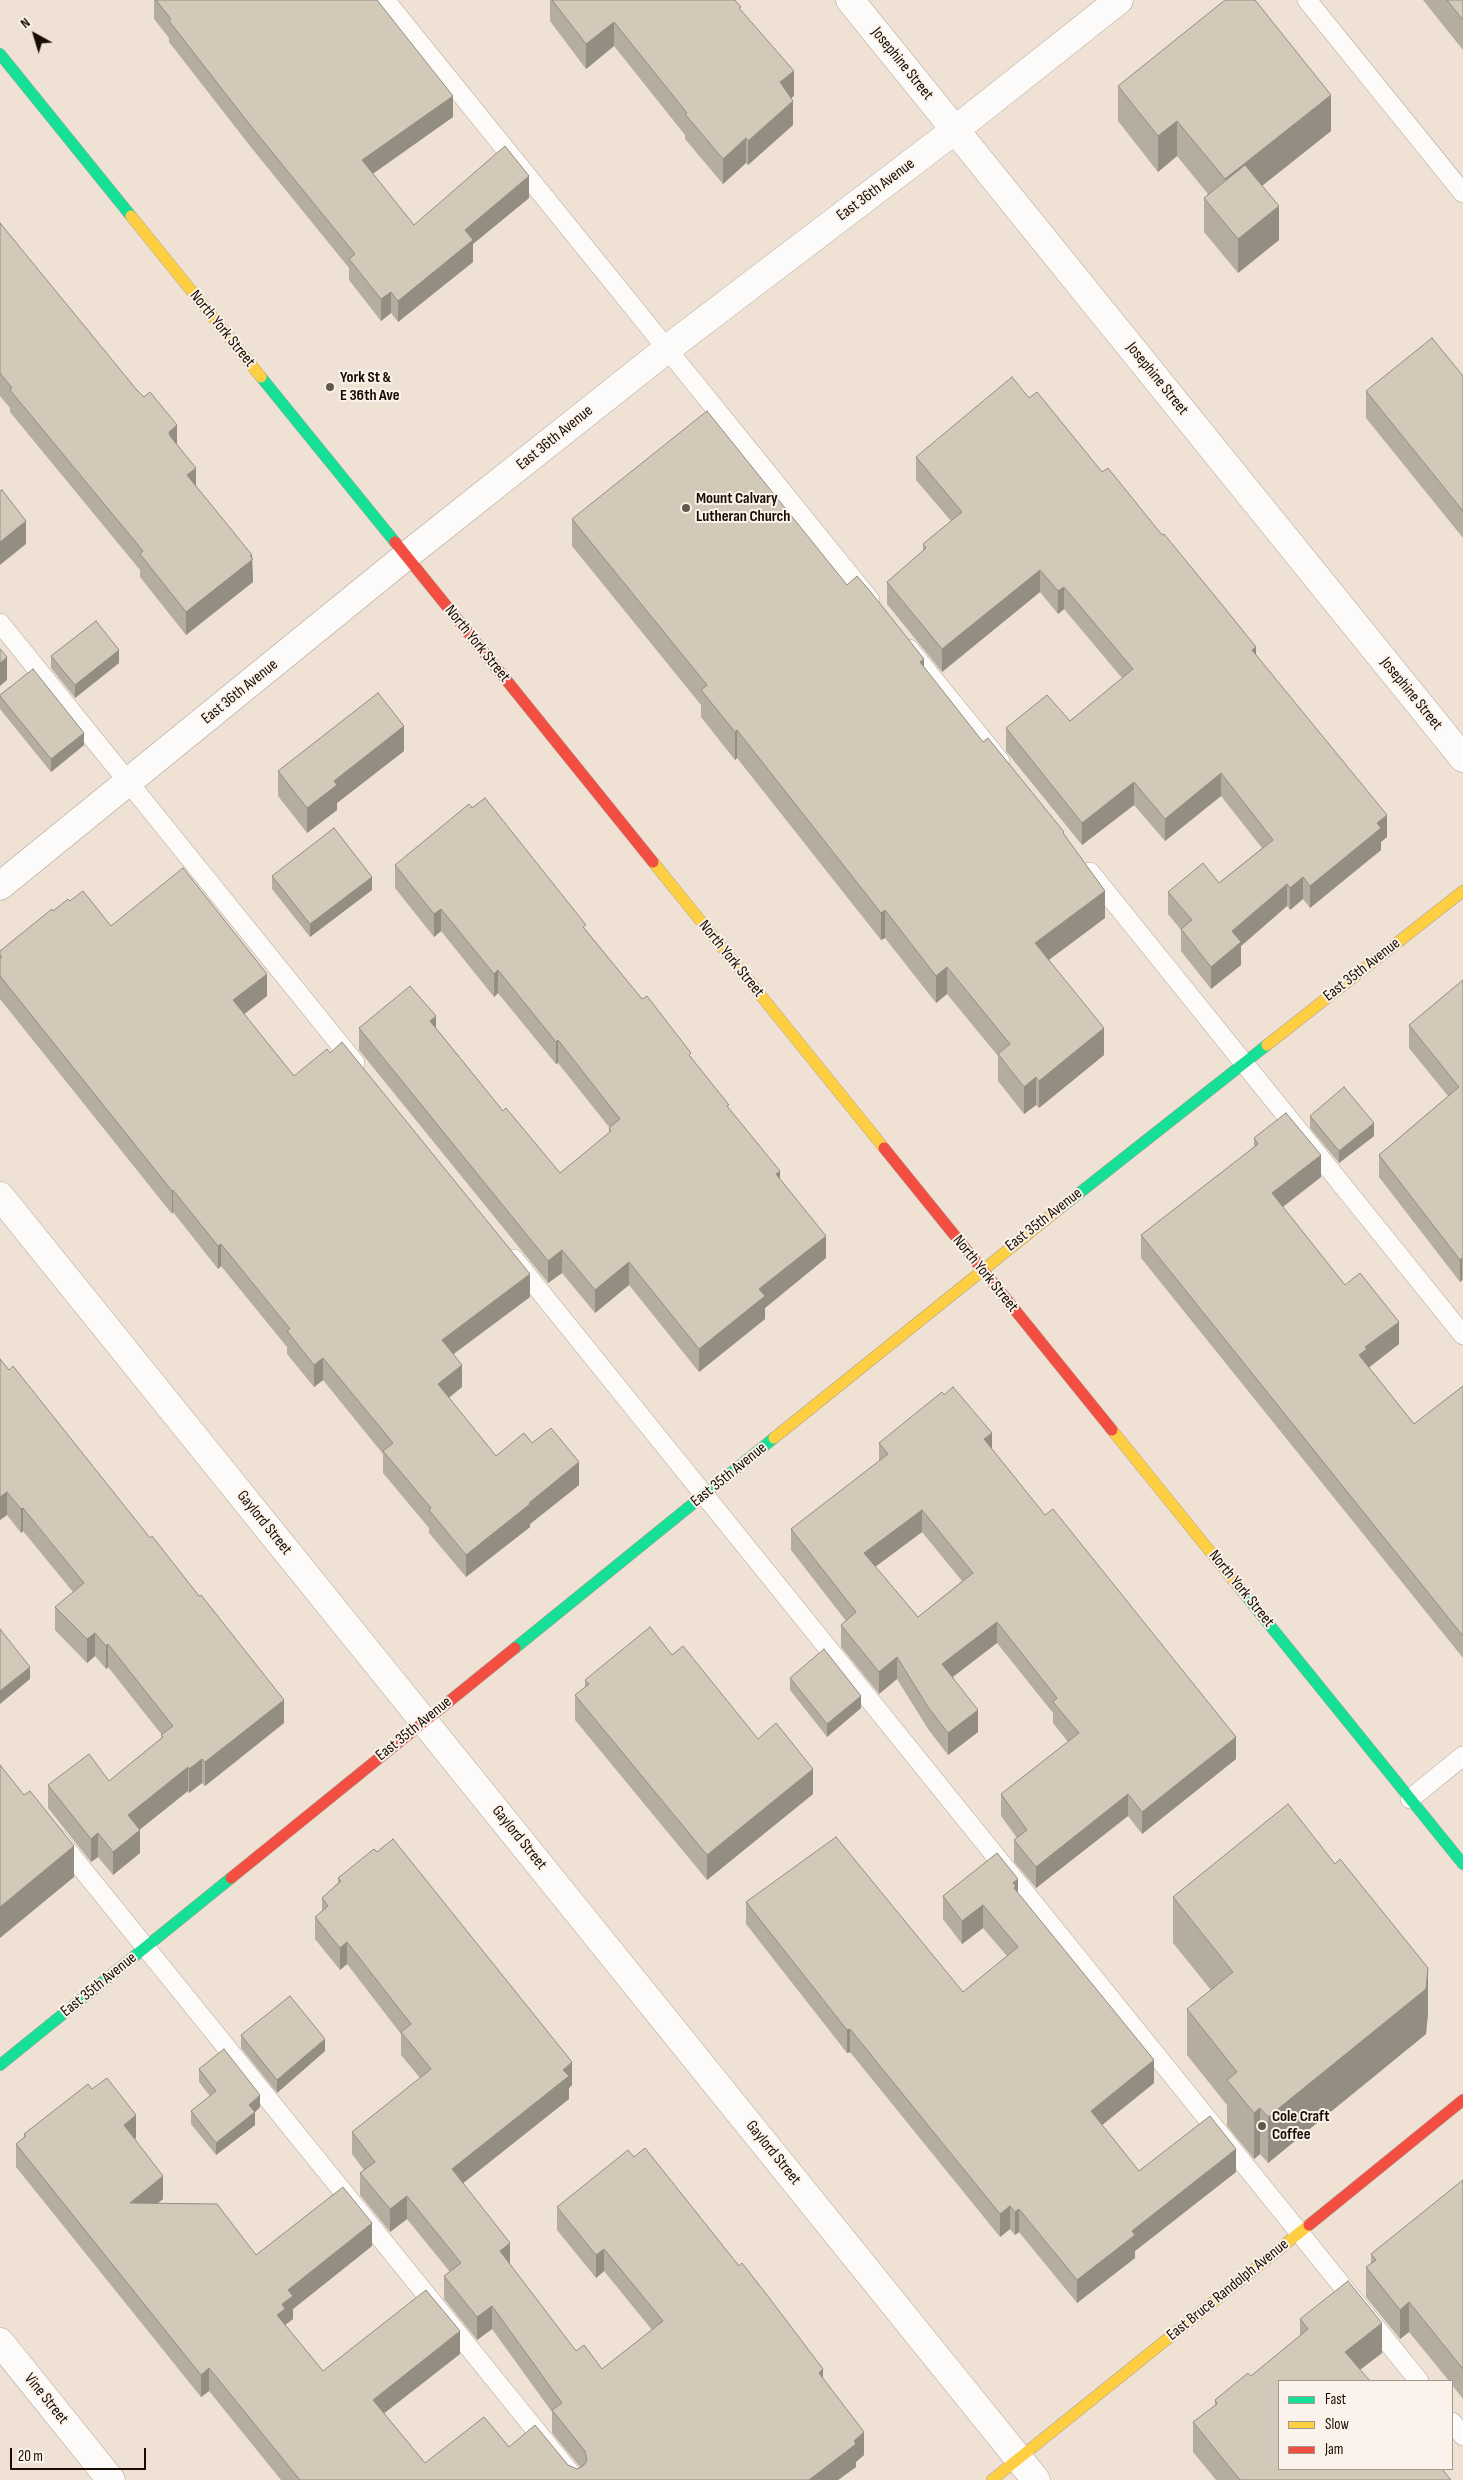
<!DOCTYPE html>
<style>
body{margin:0}
#map{position:relative;width:1463px;height:2480px;overflow:hidden;background:#efe2d5;font-family:"Sofia Sans Condensed",sans-serif}
canvas{display:block}
.legend{position:absolute;left:1278px;top:2380px;width:175px;height:90px;box-sizing:border-box;background:#fbf3eb;border:1px solid #a1978d;margin:0;padding:6px 9px;list-style:none;font-size:15px;color:#190d01}
.legend li{display:flex;align-items:center;gap:10px;height:25px}
.legend b{width:25px;border:1px solid #a1978d}
.north{position:absolute;left:10px;top:10px;width:50px;height:50px;-webkit-text-stroke:4px #fbf3eb;paint-order:stroke;rotate:321deg;font-size:14px;font-weight:700;line-height:20px;text-align:center;color:#190d01}
.north::after{content:'';display:block;margin:auto;width:18px;height:22px;background:#190d01;clip-path:polygon(50% 0,100% 100%,50% 72%,0 100%)}
.scale{position:absolute;left:10px;top:2448px;width:136px;height:22px;box-sizing:border-box;border:2px solid #190d01;border-top:0;padding-left:6px;font-size:15px;line-height:18px;white-space:nowrap;color:#190d01;-webkit-text-stroke:4px #fbf3eb;paint-order:stroke}
</style>
<div id="map">
<canvas width="1463" height="2480"></canvas>
<ul class="legend">
<li><b style="height:6px;background:#16e098"></b>Fast</li>
<li><b style="height:6px;background:#ffcf43"></b>Slow</li>
<li><b style="height:6px;background:#f24e42"></b>Jam</li>
</ul>
<div class="north">N</div>
<div class="scale">20 m</div>
</div>
<script>
const c = document.querySelector('canvas').getContext('2d');
c.lineJoin = 'round';
const shape = rows => new Path2D(rows.map(r => 'M' + r).join(''));
function trace(path, color, width, dash) { c.strokeStyle = color; c.lineWidth = width; c.lineCap = dash ? 'butt' : 'round'; c.setLineDash(dash || []); c.stroke(path); }
function paint(path, color) { c.fillStyle = color; c.fill(path, 'evenodd'); }
function label(font, color, halo, rows, align = 'center') {
  c.font = font + ' "Sofia Sans Condensed",sans-serif'; c.lineWidth = 4; c.setLineDash([]); c.textBaseline = 'middle'; c.strokeStyle = halo; c.fillStyle = color; for (const [text, x, y, turn = 0] of rows) {
    c.save(); c.translate(x, y); c.rotate((+turn || 0) * Math.PI / 180); c.textAlign = isNaN(turn) ? turn : align; if (halo) c.strokeText(text, 0, 0); c.fillText(text, 0, 0); c.restore();
  }
}
const lane = shape([
 [385,0,870,600],
 [1307,0,1463,193],
 [0,623,355,1063],
 [909,649,1000,761],
 [1090,872,1463,1335],
 [514,1259,1419,2381],
 [1410,1799,1463,1756],
 [58,1839,576,2480],
 [1452,2422,1463,2436]
]);
const street = shape([
 [850,0,1463,758],
 [0,886,406,556,667,349,955,130,1119,0],
 [0,1196,1036,2480],
 [0,2342,111,2480]
]);
const fast = shape([
 [0,54,131,216],
 [261,377,395,542],
 [1059,1209,1267,1045],
 [1238,1586,1463,1864],
 [515,1648,774,1438],
 [0,2065,231,1878]
]);
const slow = shape([
 [131,216,261,377],
 [653,862,884,1148],
 [1267,1045,1463,891],
 [1112,1430,1238,1586],
 [774,1438,1059,1209],
 [992,2480,1309,2225]
]);
const jam = shape([
 [395,542,653,862],
 [884,1148,1112,1430],
 [231,1878,515,1648],
 [1309,2225,1463,2100]
]);
trace(lane, '#aea294', 20);
trace(street, '#aea294', 29);
trace(fast, '#aea294', 12);
trace(slow, '#aea294', 12);
trace(jam, '#aea294', 12);
trace(lane, '#fdfbf9', 19);
trace(street, '#fdfbf9', 28);
trace(fast, '#16e098', 11);
trace(slow, '#ffcf43', 11);
trace(jam, '#f24e42', 11);
paint(shape([
 [154,0,377,0,453,117,373,174,414,225,529,198,473,244,473,262,398,322,391,313,381,321,349,280,349,268,250,146,169,42,169,38,154,19],
 [550,0,735,0,741,11,794,96,791,98,793,125,748,165,746,163,723,184,685,139,685,135,614,46,586,69,550,21],
 [1423,0,1463,0,1463,50],
 [1118,86,1331,131,1262,186,1279,240,1238,273,1204,232,1204,198,1208,194,1177,156,1158,172,1118,121],
 [0,223,177,445,196,486,252,559,253,582,186,635,140,577,140,570,10,412,10,408,0,396],
 [1463,376,1463,538,1366,418,1366,391],
 [1029,398,1102,472,1256,655,1387,837,1381,842,1381,850,1310,908,1303,899,1290,910,1287,906,1241,946,1241,965,1211,989,1181,951,1181,930,1168,914,1168,892,1219,883,1262,848,1221,796,1165,841,1134,805,1082,845,1006,751,1006,728,1070,721,1122,678,1064,609,1058,614,1040,592,942,672,887,604,887,582,923,551,923,544,951,521,916,480,916,457],
 [572,519,847,585,924,668,983,742,1064,835,1105,918,1049,960,1104,1055,1039,1108,1036,1105,1024,1114,998,1081,998,1056,947,994,936,1003,885,938,881,940,737,758,735,760,701,717,701,705,572,546],
 [51,656,119,663,75,698,51,668],
 [0,695,84,745,51,772,0,709],
 [404,751,337,803,337,810,307,833,278,796,278,771],
 [395,865,586,930,642,999,691,1057,780,1179,826,1258,765,1308,765,1319,699,1372,629,1285,595,1313,562,1273,548,1283,359,1050,359,1028,436,1028,503,1111,560,1173,609,1133,609,1127,558,1063,556,1064,498,993,494,997,441,931,434,937,395,888],
 [272,876,372,890,310,937,272,889],
 [70,901,111,926,267,996,244,1014,294,1076,530,1297,454,1354,462,1387,449,1398,496,1456,532,1443,579,1485,530,1524,530,1527,466,1577,429,1533,429,1528,383,1473,383,1454,323,1380,314,1387,287,1354,287,1347,221,1266,218,1269,173,1212,172,1214,0,999,0,951,53,911],
 [1463,980,1463,1281,1462,1280,1460,1282,1379,1177,1379,1155,1448,1096,1409,1048,1409,1025],
 [1310,1116,1374,1136,1339,1163,1310,1128],
 [1254,1138,1321,1177,1283,1207,1345,1285,1399,1344,1369,1367,1414,1424,1463,1386,1463,1658,1141,1258,1141,1235,1254,1148],
 [0,1359,284,1723,205,1786,202,1783,189,1793,188,1791,140,1829,140,1853,113,1875,98,1857,91,1862,48,1808,48,1785,109,1781,161,1738,162,1735,108,1667,106,1669,95,1656,87,1663,55,1630,55,1607,73,1592,23,1531,21,1533,7,1515,0,1520],
 [879,1443,992,1449,1236,1759,1142,1834,1128,1816,1036,1888,1014,1862,1014,1840,1017,1838,1001,1816,1001,1794,1068,1742,1053,1723,1053,1713,997,1643,953,1677,978,1732,948,1755,928,1729,897,1679,879,1694,841,1647,841,1625,846,1621,791,1550,791,1529,879,1462],
 [922,1532,962,1581,918,1617,875,1567],
 [672,1655,813,1794,707,1880,575,1720,575,1695,585,1687,585,1680],
 [790,1678,861,1708,827,1737,790,1690],
 [338,1878,572,2085,569,2088,569,2099,463,2183,510,2265,576,2351,602,2369,652,2330,604,2271,596,2278,557,2230,557,2207,823,2379,864,2455,856,2462,856,2467,838,2480,281,2480,209,2391,201,2397,16,2167,16,2144,24,2137,24,2134,92,2089,136,2138,135,2139,163,2199,157,2203,256,2255,372,2246,293,2309,293,2319,285,2325,323,2371,460,2354,384,2413,425,2463,509,2447,568,2465,577,2469,580,2467,552,2433,552,2412,492,2329,477,2340,444,2299,444,2276,450,2272,407,2219,390,2232,360,2195,360,2173,364,2170,352,2154,352,2132,420,2078,401,2055,401,2034,347,1964,340,1970,315,1939,315,1917,322,1911,322,1898,338,1883],
 [1018,1893,1154,2083,1102,2125,1139,2171,1236,2172,1135,2251,1135,2258,1077,2303,1019,2232,1015,2235,1010,2229,1000,2237,850,2052,847,2053,746,1924,746,1902,963,1992,1007,1956,983,1928,962,1944,943,1919,943,1896],
 [1173,1897,1428,2013,1426,2034,1268,2163,1260,2154,1254,2159,1227,2126,1227,2105,1187,2055,1187,2009,1211,1990,1173,1943],
 [241,2035,325,2051,277,2093,241,2048],
 [199,2069,260,2107,255,2112,255,2125,216,2155,191,2124,191,2111,210,2096,199,2082],
 [1463,2180,1463,2399,1452,2385,1452,2381,1449,2381,1409,2332,1400,2339,1366,2297,1366,2267,1371,2263,1371,2254],
 [1300,2319,1382,2353,1360,2370,1451,2480,1216,2480,1193,2452,1193,2422,1215,2406,1215,2400,1251,2376,1300,2336]
]), '#b5ad9f');
paint(shape([
 [614,22,614,46,586,69,586,44],
 [794,71,794,96,780,106,780,82],
 [1331,95,1331,131,1225,215,1225,179],
 [453,96,453,117,362,181,362,160],
 [793,101,793,125,748,165,748,141],
 [1177,121,1177,156,1158,172,1158,136],
 [746,138,746,163,723,184,723,159],
 [529,176,529,198,473,244,473,262,398,322,398,301,465,230],
 [1279,206,1279,240,1238,273,1238,239],
 [391,292,391,313,381,321,381,299],
 [177,425,177,448,169,455,169,432],
 [196,468,196,490,187,475],
 [26,521,26,544,0,565,0,542],
 [252,555,253,582,186,635,186,612],
 [1040,570,1040,592,942,672,942,649],
 [1064,587,1064,609,1058,614,1058,591],
 [1256,647,1256,669,1252,650],
 [119,650,119,663,75,698,75,685],
 [7,657,7,680,0,686,0,663],
 [924,659,924,686,920,662],
 [404,726,404,751,337,803,337,810,307,833,307,808,334,781],
 [737,730,737,758,735,760,735,732],
 [84,733,84,745,51,772,51,759],
 [1221,773,1221,796,1165,841,1165,819],
 [1134,782,1134,805,1082,845,1082,823],
 [1387,815,1387,837,1381,842,1381,850,1310,908,1310,886,1377,823],
 [372,877,372,890,310,937,310,924],
 [1303,877,1303,899,1290,910,1290,888],
 [1287,884,1287,906,1241,946,1241,965,1211,989,1211,967,1232,931],
 [1105,891,1105,918,1035,970,1035,943],
 [441,909,441,931,434,937,434,914],
 [885,910,885,938,881,940,881,913],
 [947,967,947,994,936,1003,936,976],
 [498,970,498,993,494,997,494,974],
 [267,974,267,996,233,1023,233,1000],
 [436,1016,436,1039,430,1021],
 [1104,1028,1104,1055,1039,1108,1039,1081],
 [558,1040,558,1063,556,1064,556,1042],
 [1036,1077,1036,1105,1024,1114,1024,1087],
 [1374,1123,1374,1136,1339,1163,1339,1151],
 [1321,1155,1321,1177,1272,1215,1272,1193],
 [780,1171,780,1194,776,1174],
 [173,1190,173,1212,172,1214,172,1191],
 [826,1236,826,1258,765,1308,765,1319,699,1372,699,1349,759,1289],
 [221,1244,221,1266,218,1269,218,1246],
 [562,1250,562,1273,548,1283,548,1261],
 [1462,1258,1462,1280,1460,1282,1460,1260],
 [629,1262,629,1285,595,1313,595,1290],
 [530,1274,530,1297,442,1362,442,1340],
 [1399,1322,1399,1344,1367,1369,1359,1355,1365,1347],
 [323,1358,323,1380,314,1387,314,1365],
 [462,1365,462,1387,438,1406,438,1384],
 [992,1433,992,1454,984,1439],
 [579,1462,579,1485,530,1524,530,1527,466,1577,466,1555],
 [7,1492,7,1515,0,1520,0,1497],
 [23,1508,23,1531,21,1533,21,1509],
 [922,1510,922,1532,864,1575,864,1553],
 [997,1622,997,1643,942,1685,942,1664],
 [95,1633,95,1656,87,1663,87,1639],
 [108,1644,108,1667,106,1669,106,1646],
 [897,1657,897,1679,879,1694,879,1672],
 [30,1667,30,1679,0,1704,0,1691],
 [861,1696,861,1708,827,1737,827,1724],
 [284,1700,284,1723,205,1786,205,1762],
 [978,1710,978,1732,948,1755,948,1733],
 [1236,1737,1236,1759,1142,1834,1142,1812],
 [202,1759,202,1783,189,1793,189,1769],
 [188,1767,188,1791,128,1839,128,1815],
 [813,1769,813,1794,707,1880,707,1855],
 [1128,1794,1128,1816,1036,1888,1036,1867],
 [140,1830,140,1853,113,1875,113,1852],
 [98,1833,98,1857,91,1862,91,1839],
 [74,1846,74,1877,0,1938,0,1907],
 [1018,1879,1018,1902,1013,1883],
 [983,1905,983,1928,962,1944,962,1921],
 [347,1942,347,1964,340,1970,340,1948],
 [1428,1968,1428,2013,1426,2034,1268,2163,1268,2117],
 [850,2029,850,2052,847,2053,847,2030],
 [325,2039,325,2051,277,2093,277,2080],
 [1154,2060,1154,2083,1091,2134,1091,2111],
 [572,2062,572,2085,569,2088,569,2099,452,2192,452,2169],
 [260,2095,260,2107,255,2112,255,2125,216,2155,216,2143,249,2105],
 [1260,2108,1260,2154,1254,2159,1254,2113],
 [136,2115,136,2138,124,2148,124,2125],
 [1236,2149,1236,2172,1135,2251,1135,2258,1077,2303,1077,2280,1132,2231],
 [163,2176,163,2199,130,2226,130,2203],
 [407,2196,407,2219,390,2232,390,2209],
 [1010,2206,1010,2229,1000,2237,1000,2214],
 [1019,2209,1019,2232,1015,2235,1015,2212],
 [372,2223,372,2246,293,2309,293,2319,285,2325,277,2315,288,2290],
 [510,2243,510,2266,500,2251],
 [604,2249,604,2271,596,2278,596,2255],
 [1409,2302,1409,2332,1400,2339,1400,2310],
 [492,2306,492,2329,477,2340,477,2317],
 [1382,2323,1382,2353,1345,2381,1345,2352],
 [460,2331,460,2354,373,2422,373,2400],
 [209,2368,209,2391,201,2397,201,2375],
 [823,2369,823,2392,819,2373],
 [864,2432,864,2455,856,2462,856,2467,838,2480,809,2480]
]), '#938d82');
const building = shape([
 [156,0,377,0,453,96,362,160,414,225,505,146,529,176,465,230,473,240,398,301,391,292,381,299,349,259,355,254,250,125,169,21,171,19,156,0],
 [552,0,735,0,741,7,739,8,794,71,780,82,793,101,748,141,746,138,723,159,685,114,687,113,614,22,586,44,552,0],
 [1225,0,1255,0,1331,95,1225,179,1177,121,1158,136,1118,86,1225,0],
 [1447,0,1463,0,1463,20,1447,0],
 [1245,165,1279,206,1238,239,1204,198,1245,165],
 [0,223,136,389,144,397,150,392,177,425,169,432,170,436,196,468,187,475,252,555,250,556,253,559,186,612,140,554,143,551,10,390,12,388,0,373,0,223],
 [1432,338,1463,376,1463,511,1366,391,1432,338],
 [1012,377,1029,398,1037,392,1102,472,1108,468,1162,535,1164,534,1223,606,1256,647,1252,650,1387,815,1377,823,1381,828,1310,886,1303,877,1290,888,1287,884,1232,931,1241,942,1211,967,1181,929,1192,920,1168,892,1203,863,1219,883,1273,840,1221,773,1165,819,1134,782,1082,823,1006,728,1047,695,1070,721,1133,669,1064,587,1058,591,1040,570,942,649,887,582,926,548,923,544,962,512,916,457,1012,377],
 [707,411,847,585,857,576,870,591,924,659,920,662,983,742,988,738,1064,832,1063,833,1105,891,1035,943,1104,1028,1039,1081,1036,1077,1024,1087,998,1054,1010,1044,947,967,936,976,885,910,881,913,737,730,735,732,701,690,707,685,572,519,707,411],
 [2,490,26,521,0,542,0,491,2,490],
 [96,621,119,650,75,685,51,656,96,621],
 [0,649,7,657,0,663,0,649],
 [33,669,84,733,51,759,0,696,0,695,33,669],
 [378,693,404,726,334,781,337,785,307,808,278,771,378,693],
 [485,798,586,925,583,927,642,999,647,996,691,1053,689,1055,729,1105,727,1106,780,1171,776,1174,826,1236,759,1289,765,1296,699,1349,629,1262,595,1290,562,1250,548,1261,359,1028,410,986,436,1016,430,1021,503,1111,506,1108,560,1173,611,1131,609,1128,620,1119,558,1040,556,1042,498,970,494,974,441,909,434,914,395,865,469,804,472,808,485,798],
 [334,828,372,877,310,924,272,876,334,828],
 [183,868,267,974,233,1000,294,1076,327,1049,330,1053,342,1042,530,1274,442,1340,462,1365,438,1384,496,1456,524,1433,532,1443,551,1428,579,1462,529,1503,530,1504,466,1555,429,1510,431,1508,383,1451,393,1443,323,1358,314,1365,287,1331,290,1329,221,1244,218,1246,173,1190,172,1191,0,976,0,959,2,957,0,955,0,951,52,909,53,911,68,899,70,901,83,891,111,926,183,868],
 [1463,980,1463,1259,1462,1258,1460,1260,1379,1155,1459,1087,1409,1025,1463,980],
 [1344,1087,1374,1123,1339,1151,1310,1116,1344,1087],
 [1286,1113,1321,1155,1272,1193,1345,1285,1360,1273,1399,1322,1365,1347,1367,1349,1359,1355,1414,1424,1463,1386,1463,1636,1141,1235,1258,1144,1254,1138,1286,1113],
 [0,1359,9,1370,13,1366,150,1538,152,1536,199,1596,201,1595,284,1700,205,1762,202,1759,189,1769,188,1767,128,1815,140,1830,113,1852,98,1833,91,1839,48,1785,89,1754,109,1781,163,1737,161,1735,173,1726,108,1644,106,1646,95,1633,87,1639,55,1607,84,1583,23,1508,21,1509,7,1492,0,1497,0,1359],
 [953,1387,992,1433,984,1439,1045,1515,1053,1509,1236,1737,1142,1812,1128,1794,1036,1867,1014,1840,1027,1830,1001,1794,1079,1733,1053,1702,1057,1698,997,1622,942,1664,978,1710,948,1733,928,1707,897,1657,879,1672,841,1625,856,1612,791,1529,888,1454,879,1443,942,1392,944,1395,953,1387],
 [922,1510,973,1573,918,1617,864,1553,922,1510],
 [650,1627,672,1655,683,1646,758,1739,776,1723,813,1769,707,1855,575,1695,589,1684,585,1680,650,1627],
 [0,1629,30,1667,0,1691,0,1629],
 [824,1649,861,1696,827,1724,790,1678,824,1649],
 [0,1765,24,1795,30,1791,74,1846,0,1907,0,1765],
 [1288,1804,1335,1864,1340,1859,1428,1968,1426,1989,1268,2117,1260,2108,1254,2113,1227,2080,1237,2072,1187,2009,1233,1972,1173,1897,1288,1804],
 [836,1837,963,1992,1018,1947,983,1905,962,1921,943,1896,997,1853,1018,1879,1013,1883,1016,1886,1014,1888,1154,2060,1091,2111,1139,2171,1210,2116,1236,2149,1132,2231,1135,2235,1077,2280,1019,2209,1015,2212,1010,2206,1000,2214,850,2029,847,2030,746,1902,836,1837],
 [393,1839,572,2062,563,2070,569,2076,452,2169,510,2243,500,2251,576,2351,584,2345,602,2369,663,2321,604,2249,596,2255,557,2207,628,2150,634,2157,645,2148,739,2266,742,2263,767,2295,823,2369,819,2373,864,2432,854,2441,856,2444,809,2480,300,2480,209,2368,201,2375,16,2144,26,2136,24,2134,88,2084,92,2089,107,2078,136,2115,124,2125,163,2176,130,2203,217,2204,256,2255,343,2187,372,2223,288,2290,293,2296,282,2304,285,2309,277,2315,323,2371,426,2290,460,2331,373,2400,425,2463,484,2417,509,2447,535,2425,568,2465,577,2469,583,2466,587,2461,585,2451,552,2410,562,2403,492,2306,477,2317,444,2276,461,2263,407,2196,390,2209,360,2173,375,2162,352,2132,431,2069,401,2032,411,2024,347,1942,340,1948,315,1917,328,1906,322,1898,341,1881,338,1878,374,1849,377,1852,393,1839],
 [290,1996,325,2039,277,2080,241,2035,290,1996],
 [224,2049,260,2095,249,2105,255,2112,216,2143,191,2111,216,2091,199,2069,224,2049],
 [1463,2180,1463,2369,1409,2302,1400,2310,1366,2267,1376,2260,1371,2254,1463,2180],
 [1348,2281,1382,2323,1345,2352,1370,2381,1279,2381,1279,2469,1442,2469,1451,2480,1240,2480,1193,2422,1217,2404,1215,2400,1248,2373,1251,2376,1308,2329,1300,2319,1348,2281]
]);
paint(building, '#d2c9b9');
trace(building, '#938d82', 1);
for (const [x, y, r, color] of [
 [330,387,5,"#64584b"],
 [686,508,5,"#64584b"],
 [1262,2126,5,"#64584b"]
]) { const dot = new Path2D(); dot.arc(x, y, r, 0, 2 * Math.PI); c.fillStyle = color; c.fill(dot); trace(dot, '#fbf3eb', 2); }
label('16px', '#190d01', '#fbf3eb', [
 ["Josephine Street",902,64,51],
 ["East 36th Avenue",876,190,-37],
 ["North York Street",222,329,51],
 ["Josephine Street",1157,379,51],
 ["East 36th Avenue",555,438,-39],
 ["North York Street",477,644,51],
 ["East 36th Avenue",240,692,-39],
 ["Josephine Street",1411,694,51],
 ["North York Street",731,959,51],
 ["East 35th Avenue",1362,970,-38],
 ["East 35th Avenue",1044,1220,-38],
 ["North York Street",985,1274,51],
 ["East 35th Avenue",729,1475,-39],
 ["Gaylord Street",264,1523,51],
 ["North York Street",1241,1589,51],
 ["East 35th Avenue",414,1729,-39],
 ["Gaylord Street",519,1838,51],
 ["East 35th Avenue",99,1985,-39],
 ["Gaylord Street",773,2153,51],
 ["East Bruce Randolph Avenue",1228,2290,-39],
 ["Vine Street",46,2399,51]
]);
label('bold 16px', '#190d01', '#fbf3eb', [
 ["York St &",340,378],
 ["E 36th Ave",340,396],
 ["Mount Calvary",696,499],
 ["Lutheran Church",696,517],
 ["Cole Craft",1272,2117],
 ["Coffee",1272,2135]
], 'left');
</script>
